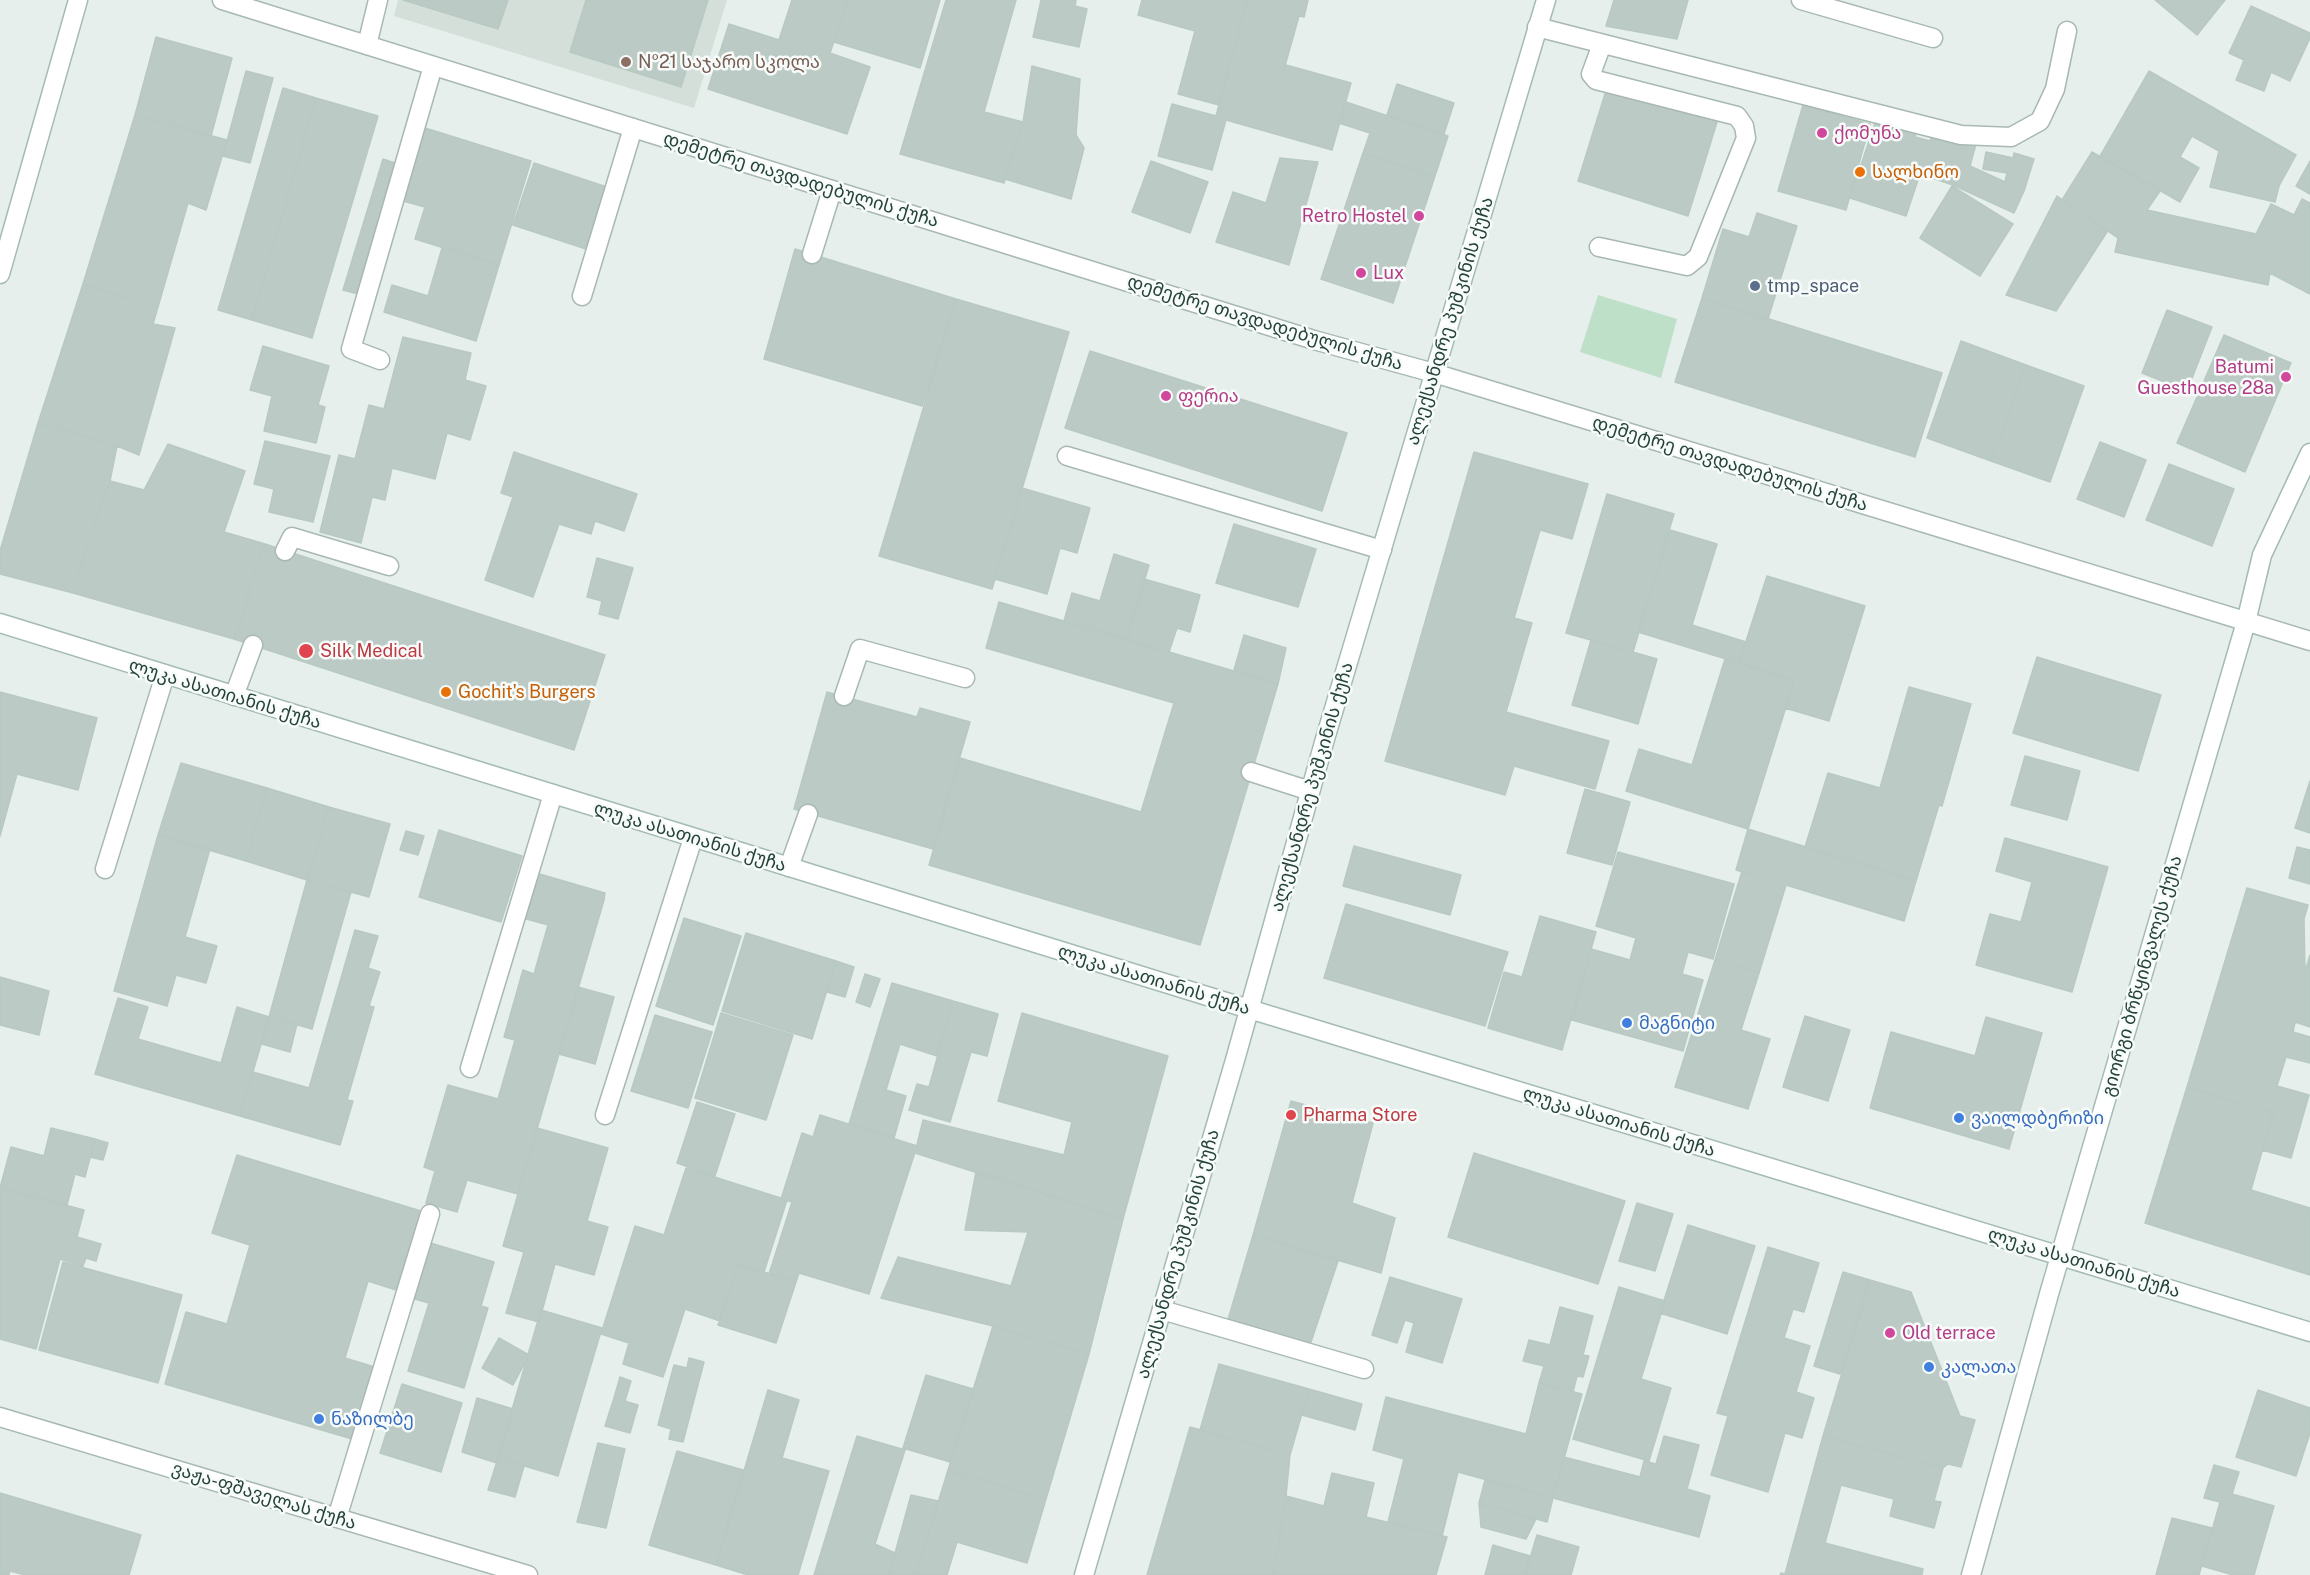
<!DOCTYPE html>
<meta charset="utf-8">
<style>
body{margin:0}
canvas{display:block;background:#e6efeb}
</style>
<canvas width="2310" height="1575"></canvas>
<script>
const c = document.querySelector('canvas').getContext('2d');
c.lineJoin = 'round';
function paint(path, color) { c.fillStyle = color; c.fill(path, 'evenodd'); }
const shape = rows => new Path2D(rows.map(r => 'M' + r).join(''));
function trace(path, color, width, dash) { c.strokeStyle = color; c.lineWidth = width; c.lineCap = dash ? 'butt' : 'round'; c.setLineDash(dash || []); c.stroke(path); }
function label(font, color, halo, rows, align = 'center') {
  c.font = font + ' "Public Sans","Noto Sans Georgian",sans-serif'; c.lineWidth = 5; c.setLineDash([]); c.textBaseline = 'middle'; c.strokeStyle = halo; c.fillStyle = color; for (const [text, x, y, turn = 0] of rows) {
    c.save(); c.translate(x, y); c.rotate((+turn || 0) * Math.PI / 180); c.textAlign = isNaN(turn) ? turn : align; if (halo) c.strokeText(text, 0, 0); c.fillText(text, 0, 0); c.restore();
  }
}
paint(shape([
 [398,0,727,0,694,108,394,16]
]), '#d4dfda');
paint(shape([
 [1598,295,1677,319,1661,378,1580,352]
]), '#bfe0c8');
const building = shape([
 [403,0,508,0,498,29,403,0],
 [586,0,708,0,681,87,570,52,586,0],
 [792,0,848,0,830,53,870,67,847,134,708,89,729,24,779,40,792,0],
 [848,0,940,0,920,68,834,42,848,0],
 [946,0,1016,0,984,112,1023,122,1004,183,900,154,946,0],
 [1041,0,1076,0,1075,6,1087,9,1079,47,1033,37,1041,0],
 [1142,0,1247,0,1219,105,1178,94,1195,31,1138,15,1142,0],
 [1247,0,1308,0,1304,17,1299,16,1283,73,1286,65,1351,83,1332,150,1226,120,1212,170,1158,156,1172,104,1216,116,1247,0],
 [1614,0,1688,0,1677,39,1606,26,1614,0],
 [2155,0,2225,0,2197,35,2155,0],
 [2251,6,2310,33,2310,38,2290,81,2271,72,2264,91,2236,80,2244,60,2229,53,2251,6],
 [156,37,232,58,211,136,135,115,156,37],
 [1032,66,1080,79,1076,135,1084,148,1071,199,1005,179,1023,122,1032,66],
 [246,71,273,78,250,163,223,156,246,71],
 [2149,71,2296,155,2279,186,2275,202,2210,187,2219,151,2192,136,2180,157,2199,168,2180,202,2100,156,2149,71],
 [1397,84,1454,103,1444,134,1387,115,1397,84],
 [1608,84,1718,119,1688,216,1578,181,1608,84],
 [283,88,316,98,252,320,218,310,283,88],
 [316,98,378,116,312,338,252,320,316,98],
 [1346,102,1448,136,1435,176,1363,153,1370,133,1339,123,1346,102],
 [1803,105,1870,124,1846,210,1778,191,1803,105],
 [135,115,227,140,206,210,188,203,158,307,83,284,135,115],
 [1877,117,1917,129,1915,137,1930,141,1933,131,1976,144,1970,166,2005,182,2007,173,1983,169,1986,152,2013,158,2014,153,2034,159,2024,191,2014,213,1953,185,1920,174,1906,216,1850,198,1877,117],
 [425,128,531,161,499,265,415,239,425,207,403,201,425,128],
 [2092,152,2160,191,2147,210,2256,234,2271,204,2294,215,2302,199,2310,203,2310,294,2270,273,2268,285,2115,252,2118,238,2062,200,2092,152],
 [1363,153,1435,176,1393,303,1321,279,1363,153],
 [1280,158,1318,162,1289,265,1216,242,1233,192,1266,203,1280,158],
 [383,159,398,164,358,294,343,290,383,159],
 [1151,161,1208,182,1190,233,1132,212,1151,161],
 [2310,161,2310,194,2296,186,2310,161],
 [534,163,610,188,589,250,513,225,534,163],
 [1952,186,2013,224,1980,276,1920,238,1952,186],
 [2057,196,2107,232,2056,311,2006,295,2057,196],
 [1757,213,1797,226,1768,319,1702,298,1723,229,1749,237,1757,213],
 [442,248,499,265,476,341,384,312,392,285,428,296,442,248],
 [795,249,956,299,922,406,764,359,795,249],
 [83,284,158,307,153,324,175,328,139,455,117,446,38,423,83,284],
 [1702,298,1942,373,1915,457,1675,382,1702,298],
 [956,299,1069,332,992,589,879,556,956,299],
 [2167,310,2212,327,2187,391,2142,373,2167,310],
 [2224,335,2291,363,2245,472,2177,443,2224,335],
 [403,337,471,353,465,380,486,386,470,440,447,433,435,479,392,468,385,500,372,497,361,543,320,532,339,455,355,459,369,405,384,409,403,337],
 [1961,341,2026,365,1991,461,1927,438,1961,341],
 [263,346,329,366,318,405,325,407,316,443,264,431,272,396,250,390,263,346],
 [1090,351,1347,433,1322,511,1065,428,1090,351],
 [2026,365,2084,386,2050,482,1991,461,2026,365],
 [38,423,117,446,110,481,73,593,0,574,0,551,38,423],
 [265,441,330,456,313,522,269,512,274,489,254,484,265,441],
 [2100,442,2146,460,2124,517,2077,499,2100,442],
 [168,444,245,471,224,532,265,544,234,639,73,593,110,481,144,490,168,444],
 [514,452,637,494,624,531,595,521,591,534,559,524,533,597,485,580,513,497,501,493,514,452],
 [1474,452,1588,484,1572,539,1540,530,1514,618,1532,623,1506,712,1609,741,1595,789,1514,766,1505,795,1385,761,1474,452],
 [2169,464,2234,489,2212,546,2146,520,2169,464],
 [1022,488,1090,508,1077,553,1060,548,1047,594,995,579,1022,488],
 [1607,494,1674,514,1633,652,1566,633,1607,494],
 [1234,524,1316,549,1298,607,1216,583,1234,524],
 [1670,530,1717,544,1692,625,1746,642,1739,663,1638,632,1670,530],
 [265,544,605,655,574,750,234,639,265,544],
 [1114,554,1149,565,1127,639,1064,621,1072,593,1100,601,1114,554],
 [597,558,633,568,618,619,599,614,602,601,587,597,597,558],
 [1767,576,1865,606,1829,721,1785,708,1794,681,1739,663,1767,576],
 [1144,579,1200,595,1190,632,1177,628,1169,652,1127,639,1144,579],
 [999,602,1278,684,1200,945,929,865,960,758,1141,812,1174,703,986,648,999,602],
 [1244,635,1286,648,1278,684,1234,670,1244,635],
 [1591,640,1657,659,1638,724,1572,705,1591,640],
 [2037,657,2161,695,2138,771,2013,733,2037,657],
 [1725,659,1794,681,1748,829,1626,791,1639,749,1692,765,1725,659],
 [1909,687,1971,704,1942,806,1939,805,1916,881,1805,847,1828,773,1880,788,1909,687],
 [0,692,97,718,78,790,17,774,0,836,0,692],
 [827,692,917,717,920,708,970,722,933,849,794,809,827,692],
 [2025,756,2080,771,2067,820,2011,805,2025,756],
 [181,763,267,788,246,861,158,835,181,763],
 [2310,781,2310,833,2295,828,2310,781],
 [267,788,329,807,307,880,246,861,267,788],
 [1585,789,1630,802,1612,865,1567,853,1585,789],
 [329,807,390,824,369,897,307,880,329,807],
 [1748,829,1916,881,1904,921,1786,885,1759,973,1715,960,1742,871,1750,874,1736,870,1748,829],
 [439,830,522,856,501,922,419,897,439,830],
 [406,831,424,836,418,855,400,850,406,831],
 [158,835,210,849,185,937,217,946,206,983,176,975,167,1006,114,991,158,835],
 [2005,838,2108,867,2072,992,1976,965,1990,914,2021,922,2032,882,1996,871,2005,838],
 [1354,846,1461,875,1450,915,1343,886,1354,846],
 [2297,847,2310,850,2310,884,2289,878,2297,847],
 [1618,852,1734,884,1713,959,1688,952,1682,974,1703,980,1683,1051,1572,1020,1591,949,1630,960,1636,938,1596,926,1618,852],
 [536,873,605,893,604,900,518,1194,467,1180,457,1212,426,1203,435,1171,424,1167,448,1085,498,1099,515,1040,504,1037,523,970,534,974,548,925,523,918,536,873],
 [307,880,351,892,312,1029,269,1017,307,880],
 [2247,888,2308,905,2304,919,2305,972,2310,974,2310,1027,2295,1022,2293,1032,2310,1037,2310,1063,2286,1057,2277,1086,2309,1095,2291,1158,2262,1150,2273,1113,2187,1087,2247,888],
 [1346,904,1508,952,1485,1026,1324,978,1346,904],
 [1540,916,1596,932,1562,1050,1488,1028,1504,972,1522,977,1540,916],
 [684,918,741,936,713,1025,656,1006,684,918],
 [355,930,378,936,368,968,380,972,369,1006,374,1007,347,1100,353,1101,340,1145,240,1116,253,1072,309,1088,355,930],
 [746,933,836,961,812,1039,722,1011,746,933],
 [2310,955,2310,974,2305,972,2310,955],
 [1715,960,1759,973,1741,1030,1770,1039,1748,1109,1675,1087,1715,960],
 [836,961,854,967,845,997,827,992,836,961],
 [865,974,880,979,870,1007,856,1002,865,974],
 [0,977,49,991,39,1035,0,1025,0,977],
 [892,983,953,1001,937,1056,900,1044,886,1090,906,1096,894,1138,849,1124,892,983],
 [578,987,614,997,595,1064,559,1054,578,987],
 [118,998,148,1007,138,1039,221,1063,237,1007,269,1017,240,1116,95,1074,118,998],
 [953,1001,998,1014,987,1056,971,1052,950,1122,909,1110,917,1084,929,1087,953,1001],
 [721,1013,793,1035,766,1120,695,1098,721,1013],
 [1022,1013,1168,1056,1123,1219,915,1153,923,1120,1064,1155,1072,1122,998,1101,1022,1013],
 [655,1015,712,1032,688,1108,631,1091,655,1015],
 [1805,1016,1850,1030,1828,1101,1783,1087,1805,1016],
 [269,1017,297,1024,290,1052,262,1044,269,1017],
 [1986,1017,2042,1033,2009,1149,1870,1108,1891,1032,1975,1056,1986,1017],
 [2187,1087,2273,1113,2251,1190,2310,1208,2310,1275,2145,1223,2187,1087],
 [1291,1101,1373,1123,1352,1203,1395,1218,1381,1273,1253,1235,1291,1101],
 [697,1102,735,1114,715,1176,677,1163,697,1102],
 [820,1115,917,1146,869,1294,799,1273,796,1282,769,1274,792,1202,781,1199,802,1133,813,1137,820,1115],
 [51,1128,95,1139,85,1177,75,1174,67,1205,0,1188,11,1147,44,1156,51,1128],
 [537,1128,608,1148,587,1221,608,1227,594,1275,555,1264,539,1322,506,1313,524,1252,503,1246,537,1128],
 [95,1139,108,1143,103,1160,90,1157,95,1139],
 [1474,1153,1625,1201,1598,1284,1448,1237,1474,1153],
 [237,1155,421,1211,396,1290,368,1281,345,1358,381,1369,359,1441,165,1384,186,1312,227,1324,250,1245,212,1233,237,1155],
 [686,1168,787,1200,764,1272,738,1264,720,1321,685,1309,663,1377,623,1364,629,1343,601,1334,635,1226,664,1235,686,1168],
 [976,1172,1123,1219,1089,1354,993,1326,881,1298,898,1257,1011,1286,1028,1232,965,1230,976,1172],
 [0,1188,84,1210,77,1237,101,1244,96,1261,86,1258,83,1266,60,1259,36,1349,0,1339,0,1188],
 [1637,1203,1673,1214,1655,1271,1619,1261,1637,1203],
 [1688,1225,1755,1246,1727,1334,1660,1313,1688,1225],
 [1253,1235,1338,1261,1309,1348,1227,1323,1253,1235],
 [427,1242,494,1262,481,1306,488,1308,464,1388,408,1371,429,1303,411,1298,427,1242],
 [1768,1247,1819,1263,1804,1312,1793,1309,1784,1338,1810,1346,1796,1392,1814,1398,1802,1438,1785,1433,1768,1492,1711,1475,1728,1416,1717,1413,1768,1247],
 [63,1262,182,1295,158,1383,39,1350,63,1262],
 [738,1264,796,1282,776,1343,718,1325,738,1264],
 [1843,1272,1870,1280,1840,1374,1814,1366,1843,1272],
 [1390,1277,1462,1299,1442,1363,1406,1352,1414,1323,1405,1320,1397,1343,1372,1335,1390,1277],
 [1870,1280,1911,1292,1960,1416,1975,1420,1961,1467,1948,1464,1943,1468,1823,1436,1870,1280],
 [1619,1287,1665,1301,1641,1379,1671,1388,1649,1461,1573,1439,1619,1287],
 [1560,1307,1593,1316,1583,1355,1589,1356,1583,1377,1577,1376,1573,1392,1539,1383,1544,1366,1523,1361,1529,1340,1550,1345,1560,1307],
 [541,1310,602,1328,558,1476,498,1458,541,1310],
 [993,1326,1089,1354,1046,1499,948,1470,993,1326],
 [499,1338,529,1355,513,1385,482,1368,499,1338],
 [689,1358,704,1362,683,1442,669,1439,671,1429,658,1425,674,1365,687,1368,689,1358],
 [1219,1364,1309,1389,1290,1455,1200,1430,1219,1364],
 [926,1375,973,1389,950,1462,903,1448,926,1375],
 [620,1377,631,1381,625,1401,614,1398,620,1377],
 [1539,1383,1582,1394,1553,1498,1458,1472,1442,1536,1388,1522,1404,1459,1373,1450,1386,1397,1526,1434,1539,1383],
 [402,1384,462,1403,441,1472,380,1453,402,1384],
 [1309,1389,1362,1404,1355,1430,1302,1415,1309,1389],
 [768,1390,799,1400,782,1458,829,1471,798,1575,748,1575,716,1565,768,1390],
 [2258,1390,2310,1408,2310,1433,2296,1476,2236,1457,2258,1390],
 [477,1398,513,1409,497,1463,462,1452,477,1398],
 [614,1398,638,1405,630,1433,605,1426,614,1398],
 [1190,1427,1290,1455,1286,1496,1273,1575,1147,1575,1190,1427],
 [857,1436,905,1450,875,1544,895,1553,889,1575,814,1575,857,1436],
 [1664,1436,1699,1445,1687,1489,1710,1496,1699,1537,1553,1498,1564,1457,1640,1477,1644,1461,1656,1464,1664,1436],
 [1823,1436,1943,1468,1934,1501,1941,1502,1934,1528,1890,1516,1894,1499,1841,1485,1825,1543,1923,1569,1922,1575,1780,1575,1781,1573,1785,1574,1823,1436],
 [598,1443,625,1449,606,1528,577,1522,598,1443],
 [677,1451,743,1470,716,1565,649,1545,677,1451],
 [498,1458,524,1466,515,1497,488,1490,498,1458],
 [2214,1465,2239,1472,2232,1494,2274,1506,2254,1575,2233,1575,2202,1566,2220,1502,2204,1498,2214,1465],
 [948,1470,1046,1499,1027,1563,957,1542,947,1575,916,1575,948,1470],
 [1332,1473,1374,1483,1366,1517,1447,1537,1436,1575,1273,1575,1286,1496,1324,1506,1332,1473],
 [1485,1480,1553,1498,1547,1522,1479,1503,1485,1480],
 [0,1493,141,1535,129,1575,25,1575,10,1571,9,1575,0,1575,0,1493],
 [911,1495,938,1501,916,1575,889,1575,911,1495],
 [1479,1503,1536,1519,1526,1539,1481,1527,1479,1503],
 [2172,1518,2212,1528,2199,1575,2156,1575,2172,1518],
 [1537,1535,1579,1547,1571,1575,1525,1575,1537,1535],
 [1493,1545,1530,1556,1525,1575,1485,1575,1493,1545]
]);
paint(building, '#bbcac4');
trace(building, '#b8c9c2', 1.5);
const lane = shape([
 [1801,0,1933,38],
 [1537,27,1961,135,2011,137,2040,121,2055,89,2067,31],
 [367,45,378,0],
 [1599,247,1687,266,1698,257,1746,138,1744,126,1737,116,1596,80,1591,74,1602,44],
 [812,254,832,190],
 [582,296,633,128],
 [380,360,351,349,433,66],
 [1067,456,1382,550],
 [285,551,292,537,389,566],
 [234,696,253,645],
 [844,696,860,649,965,678],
 [1251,772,1310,791],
 [789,867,808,814],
 [105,869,165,675],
 [470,1068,553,794],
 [605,1115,693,838],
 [1162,1310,1364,1369],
 [337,1518,430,1214]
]);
const street = shape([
 [222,0,1314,340,1434,373,2310,641],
 [0,1417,528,1575]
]);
const secondary = shape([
 [0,274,78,0],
 [0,623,1249,1009,2310,1332],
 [1084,1575,1235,1060,1325,739,1546,0],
 [1971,1575,2049,1294,2246,622,2262,555,2310,453]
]);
trace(lane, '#a8b8b2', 21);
trace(street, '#a8b8b2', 21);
trace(secondary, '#a4bbb3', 21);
trace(lane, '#fff', 18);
trace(street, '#fff', 18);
trace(secondary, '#fff', 18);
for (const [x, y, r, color] of [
 [626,62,6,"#8d6e63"],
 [1822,133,6,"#d1479c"],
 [1860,172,6,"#e8710a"],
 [1419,216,6,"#d1479c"],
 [1361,273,6,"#d1479c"],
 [1755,286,6,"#5c6f8a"],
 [2286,377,6,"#d1479c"],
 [1166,396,6,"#d1479c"],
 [306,651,8,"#e0444e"],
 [446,692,6,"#e8710a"],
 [1627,1023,6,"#3f7fe0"],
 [1291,1115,6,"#e0444e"],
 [1959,1118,6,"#3f7fe0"],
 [1890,1333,6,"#d1479c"],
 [1929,1367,6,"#3f7fe0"],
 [319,1419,6,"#3f7fe0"]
]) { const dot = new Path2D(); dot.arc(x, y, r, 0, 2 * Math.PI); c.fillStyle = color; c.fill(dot); trace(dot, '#f7fbf9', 2); }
label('18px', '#785e54', '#f7fbf9', [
 ["№21 საჯარო სკოლა",638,62]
], 'left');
label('18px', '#b23c85', '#f7fbf9', [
 ["ქომუნა",1834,133],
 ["Retro Hostel",1407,216,"right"],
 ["Lux",1373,273],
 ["Batumi",2274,367,"right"],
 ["Guesthouse 28a",2274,388,"right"],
 ["ფერია",1178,396],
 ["Old terrace",1902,1333]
], 'left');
label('18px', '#c56008', '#f7fbf9', [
 ["სალხინო",1872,172],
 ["Gochit's Burgers",458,692]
], 'left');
label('18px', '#24423a', '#f7fbf9', [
 ["დემეტრე თავდადებულის ქუჩა",801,180,17],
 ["ალექსანდრე პუშკინის ქუჩა",1450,321,-73],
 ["დემეტრე თავდადებულის ქუჩა",1265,323,17],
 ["დემეტრე თავდადებულის ქუჩა",1730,464,17],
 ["ლუკა ასათიანის ქუჩა",225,694,17],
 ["ალექსანდრე პუშკინის ქუჩა",1312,787,-74],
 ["ლუკა ასათიანის ქუჩა",690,837,17],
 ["გიორგი ბრწყინვალეს ქუჩა",2142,976,-74],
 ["ლუკა ასათიანის ქუჩა",1154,980,17],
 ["ლუკა ასათიანის ქუჩა",1619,1122,17],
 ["ალექსანდრე პუშკინის ქუჩა",1178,1254,-74],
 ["ლუკა ასათიანის ქუჩა",2084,1263,17],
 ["ვაჟა-ფშაველას ქუჩა",264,1496,17]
]);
label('18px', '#4e5e75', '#f7fbf9', [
 ["tmp_space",1767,286]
], 'left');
label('18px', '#be3a42', '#f7fbf9', [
 ["Silk Medical",320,651],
 ["Pharma Store",1303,1115]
], 'left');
label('18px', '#366cbe', '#f7fbf9', [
 ["მაგნიტი",1639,1023],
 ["ვაილდბერიზი",1971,1118],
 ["კალათა",1941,1367],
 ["ნაზილბე",331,1419]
], 'left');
</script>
